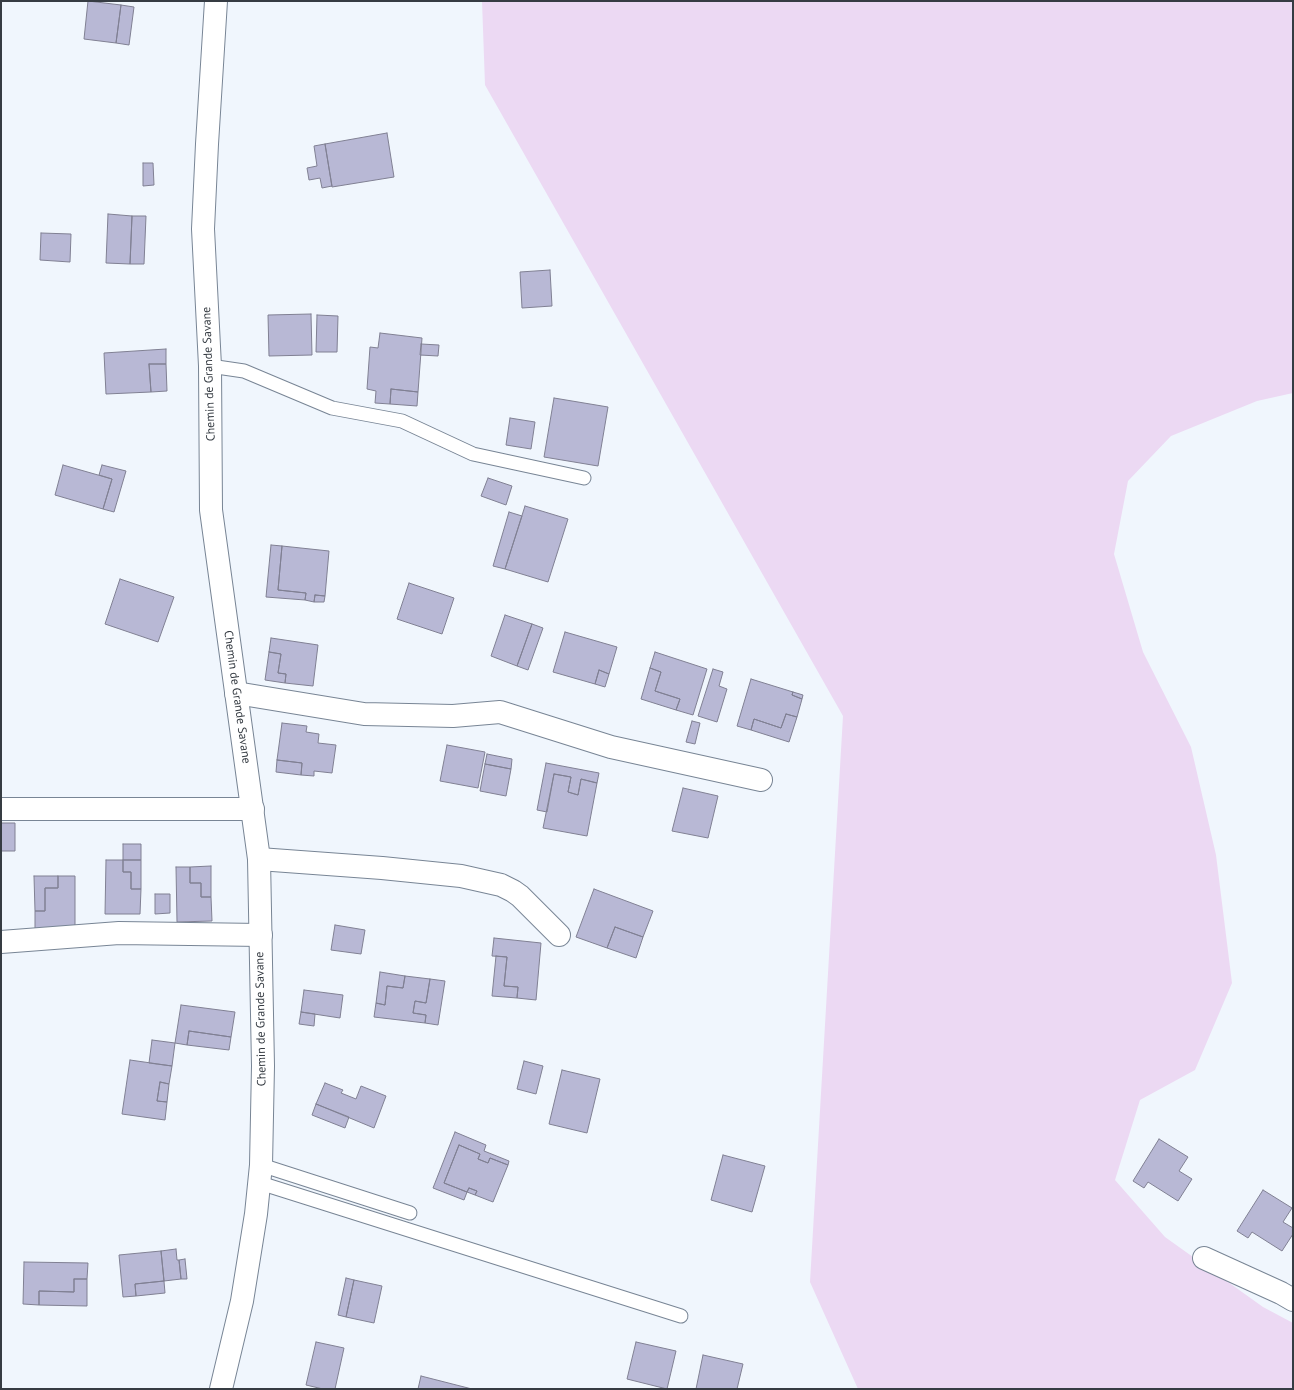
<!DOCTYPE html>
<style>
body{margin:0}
#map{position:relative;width:1294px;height:1390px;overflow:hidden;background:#f0f6fd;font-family:"PT Sans",sans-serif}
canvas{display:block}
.frame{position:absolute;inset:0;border:2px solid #363c43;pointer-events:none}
</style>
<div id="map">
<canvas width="1294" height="1390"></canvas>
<div class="frame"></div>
</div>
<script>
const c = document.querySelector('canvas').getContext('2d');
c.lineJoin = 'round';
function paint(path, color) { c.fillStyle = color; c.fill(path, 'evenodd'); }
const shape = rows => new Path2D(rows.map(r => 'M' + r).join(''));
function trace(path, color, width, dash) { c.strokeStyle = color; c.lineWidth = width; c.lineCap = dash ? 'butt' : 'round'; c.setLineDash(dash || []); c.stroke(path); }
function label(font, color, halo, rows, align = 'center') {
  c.font = font + ' "PT Sans",sans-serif'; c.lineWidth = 4; c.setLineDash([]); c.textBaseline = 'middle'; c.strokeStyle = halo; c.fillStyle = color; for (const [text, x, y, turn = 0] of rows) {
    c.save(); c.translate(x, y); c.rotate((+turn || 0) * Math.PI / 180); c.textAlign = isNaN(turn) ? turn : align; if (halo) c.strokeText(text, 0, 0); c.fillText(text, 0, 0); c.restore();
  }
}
paint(shape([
 [482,1,1293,1,1293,393,1257,401,1171,436,1128,481,1114,554,1143,652,1191,747,1216,855,1232,983,1195,1070,1140,1100,1115,1180,1165,1237,1263,1307,1293,1323,1293,1389,858,1389,810,1282,843,716,485,85]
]), '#ecd9f3');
const building = shape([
 [88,1,121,5,116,43,84,39,88,1],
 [121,5,134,7,129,45,116,43,121,5],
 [387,133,394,177,332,187,325,144,387,133],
 [325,144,332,186,322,188,320,178,309,180,307,168,317,166,314,146,325,144],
 [143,163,153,163,154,185,143,186,143,163],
 [108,214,132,216,130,264,106,263,108,214],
 [132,216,146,216,144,264,130,264,132,216],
 [41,233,71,234,70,262,40,260,41,233],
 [550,270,552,306,522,308,520,272,550,270],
 [311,314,312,355,269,356,268,315,311,314],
 [317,315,338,316,337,352,316,352,317,315],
 [380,333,422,338,418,392,391,389,390,404,375,403,376,391,367,389,370,347,378,348,380,333],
 [421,344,439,345,438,356,420,355,421,344],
 [166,349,166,364,149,364,151,392,106,394,104,353,166,349],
 [149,364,166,364,167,391,151,392,149,364],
 [391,389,418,392,417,406,390,404,391,389],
 [554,398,608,407,598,466,544,457,554,398],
 [510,418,535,422,531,449,506,445,510,418],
 [63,465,112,479,103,509,55,495,63,465],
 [102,465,126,471,114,512,103,509,112,479,99,475,102,465],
 [488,478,512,486,506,505,481,496,488,478],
 [525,506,568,519,548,582,505,569,525,506],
 [509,512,522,516,505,569,493,566,509,512],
 [271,545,282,546,278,590,306,593,305,600,266,597,271,545],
 [282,546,329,551,325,596,315,595,314,602,305,600,306,593,278,590,282,546],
 [120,579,174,597,158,642,105,624,120,579],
 [409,583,454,598,442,634,397,619,409,583],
 [315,595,325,596,324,602,314,602,315,595],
 [505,615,532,624,517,666,491,656,505,615],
 [532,624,543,628,528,670,517,666,532,624],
 [565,632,617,647,609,674,599,670,595,684,553,672,565,632],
 [271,638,318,645,313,686,285,683,286,674,278,673,281,654,269,652,271,638],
 [269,652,281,654,278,673,286,674,285,683,265,680,269,652],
 [655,652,707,669,693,715,676,710,680,699,655,691,661,672,650,668,655,652],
 [650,668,661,672,655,691,680,699,676,710,641,699,650,668],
 [713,669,723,672,719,686,727,689,717,722,698,716,713,669],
 [599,670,609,674,605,687,595,684,599,670],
 [751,679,793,692,792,695,802,699,797,717,786,714,781,728,754,719,751,730,737,726,751,679],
 [793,692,803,695,802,699,792,695,793,692],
 [786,714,797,717,789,742,751,730,754,719,781,728,786,714],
 [692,721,700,723,695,744,686,742,692,721],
 [282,723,307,726,306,732,319,734,318,743,336,745,332,773,314,771,314,776,301,775,302,763,277,760,282,723],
 [447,745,485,752,478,788,440,781,447,745],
 [487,754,512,759,511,769,485,764,487,754],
 [277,760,302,763,301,775,276,772,277,760],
 [546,763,599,773,597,783,581,779,578,795,568,792,571,777,554,774,547,812,537,810,546,763],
 [485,764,511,769,506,796,480,791,485,764],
 [554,774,571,777,568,792,578,795,581,779,597,783,587,836,543,828,554,774],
 [683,788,718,796,708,838,672,831,683,788],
 [1,823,15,823,15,851,1,851,1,823],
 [123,844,141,844,141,860,123,860,123,844],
 [106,860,123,860,123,872,131,872,131,889,141,889,140,914,105,914,106,860],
 [123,860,141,860,141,889,131,889,131,872,123,872,123,860],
 [211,866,211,897,201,897,201,883,190,883,190,867,211,866],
 [176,867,190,867,190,883,201,883,201,897,211,897,212,921,177,922,176,867],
 [34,876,58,876,58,888,45,888,45,911,35,911,34,876],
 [58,876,75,876,75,929,35,929,35,911,45,911,45,888,58,888,58,876],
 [594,889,653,911,643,937,615,927,607,948,576,937,594,889],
 [155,894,170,894,170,913,155,914,155,894],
 [335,925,365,930,361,954,331,950,335,925],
 [615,927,643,937,636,958,607,948,615,927],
 [494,938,541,943,536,1000,517,998,518,987,504,986,507,957,492,956,494,938],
 [496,956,507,957,504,986,518,987,517,998,492,996,496,956],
 [380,972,405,976,403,988,387,986,385,1005,376,1003,380,972],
 [405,976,430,979,426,1003,415,1001,413,1013,426,1015,425,1023,374,1017,376,1003,385,1005,387,986,403,988,405,976],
 [430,979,445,981,438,1025,425,1023,426,1015,413,1013,415,1001,426,1003,430,979],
 [304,990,343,995,340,1018,301,1012,304,990],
 [181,1005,235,1012,231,1037,189,1031,187,1045,175,1043,181,1005],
 [301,1012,315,1014,314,1026,299,1024,301,1012],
 [189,1031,231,1037,229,1050,187,1045,189,1031],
 [152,1040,175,1043,172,1066,149,1063,152,1040],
 [130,1060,172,1066,169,1084,160,1082,157,1101,167,1102,165,1120,122,1114,130,1060],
 [524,1061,543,1066,536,1094,517,1089,524,1061],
 [562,1070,600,1079,587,1133,549,1124,562,1070],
 [160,1082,169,1084,167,1102,157,1101,160,1082],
 [325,1083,343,1090,341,1093,356,1099,361,1086,386,1096,374,1128,316,1104,325,1083],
 [316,1104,349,1117,345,1128,312,1115,316,1104],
 [455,1132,486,1145,484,1151,509,1161,508,1165,490,1158,488,1163,478,1159,480,1154,459,1145,444,1183,467,1192,464,1200,433,1188,455,1132],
 [1159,1139,1188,1157,1179,1171,1192,1179,1178,1201,1148,1182,1144,1188,1133,1181,1159,1139],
 [459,1145,480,1154,478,1159,488,1163,490,1158,508,1165,493,1202,475,1195,477,1191,469,1188,467,1192,444,1183,459,1145],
 [723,1155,765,1166,752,1212,711,1200,723,1155],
 [469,1188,477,1191,475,1195,467,1192,469,1188],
 [1263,1190,1292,1208,1283,1222,1293,1228,1293,1234,1282,1251,1252,1232,1248,1238,1237,1231,1263,1190],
 [176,1249,177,1260,179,1260,181,1279,164,1281,161,1251,176,1249],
 [161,1251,164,1281,135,1284,136,1296,123,1297,119,1255,161,1251],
 [185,1259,187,1279,181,1279,179,1260,185,1259],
 [24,1262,88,1263,87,1279,74,1279,74,1292,39,1291,39,1305,23,1304,24,1262],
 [346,1278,354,1280,346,1317,338,1315,346,1278],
 [74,1279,87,1279,87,1306,39,1305,39,1291,74,1292,74,1279],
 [354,1280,382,1286,374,1323,346,1317,354,1280],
 [164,1281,165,1293,136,1296,135,1284,164,1281],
 [316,1342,344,1348,335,1389,323,1389,306,1385,316,1342],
 [636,1342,676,1351,667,1389,627,1379,636,1342],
 [703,1355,743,1364,737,1389,696,1389,703,1355],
 [421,1376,472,1389,418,1389,421,1376]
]);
paint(building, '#b8b8d5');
trace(building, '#808093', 1);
const lane = shape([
 [210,366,244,371,332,408,402,421,473,454,584,478],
 [261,1165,410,1213],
 [260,1183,681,1316]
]);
const street = shape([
 [236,693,364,714,453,716,500,712,611,747,761,780],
 [1,809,253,809],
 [259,859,382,868,461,876,501,885,513,891,520,896,559,935],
 [1,942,119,933,261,935],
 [1204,1258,1281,1293,1293,1300]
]);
const secondary = shape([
 [216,1,207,144,203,229,210,366,211,510,259,859,263,1066,261,1165,256,1214,242,1301,221,1389]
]);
trace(lane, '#788595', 15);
trace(street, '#788595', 24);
trace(secondary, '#788595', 24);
trace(lane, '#fff', 13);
trace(street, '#fff', 22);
trace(secondary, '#fff', 22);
label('12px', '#363c43', '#fff', [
 ["Chemin de Grande Savane",209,374,-92],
 ["Chemin de Grande Savane",237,697,82],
 ["Chemin de Grande Savane",261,1019,-91]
]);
</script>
